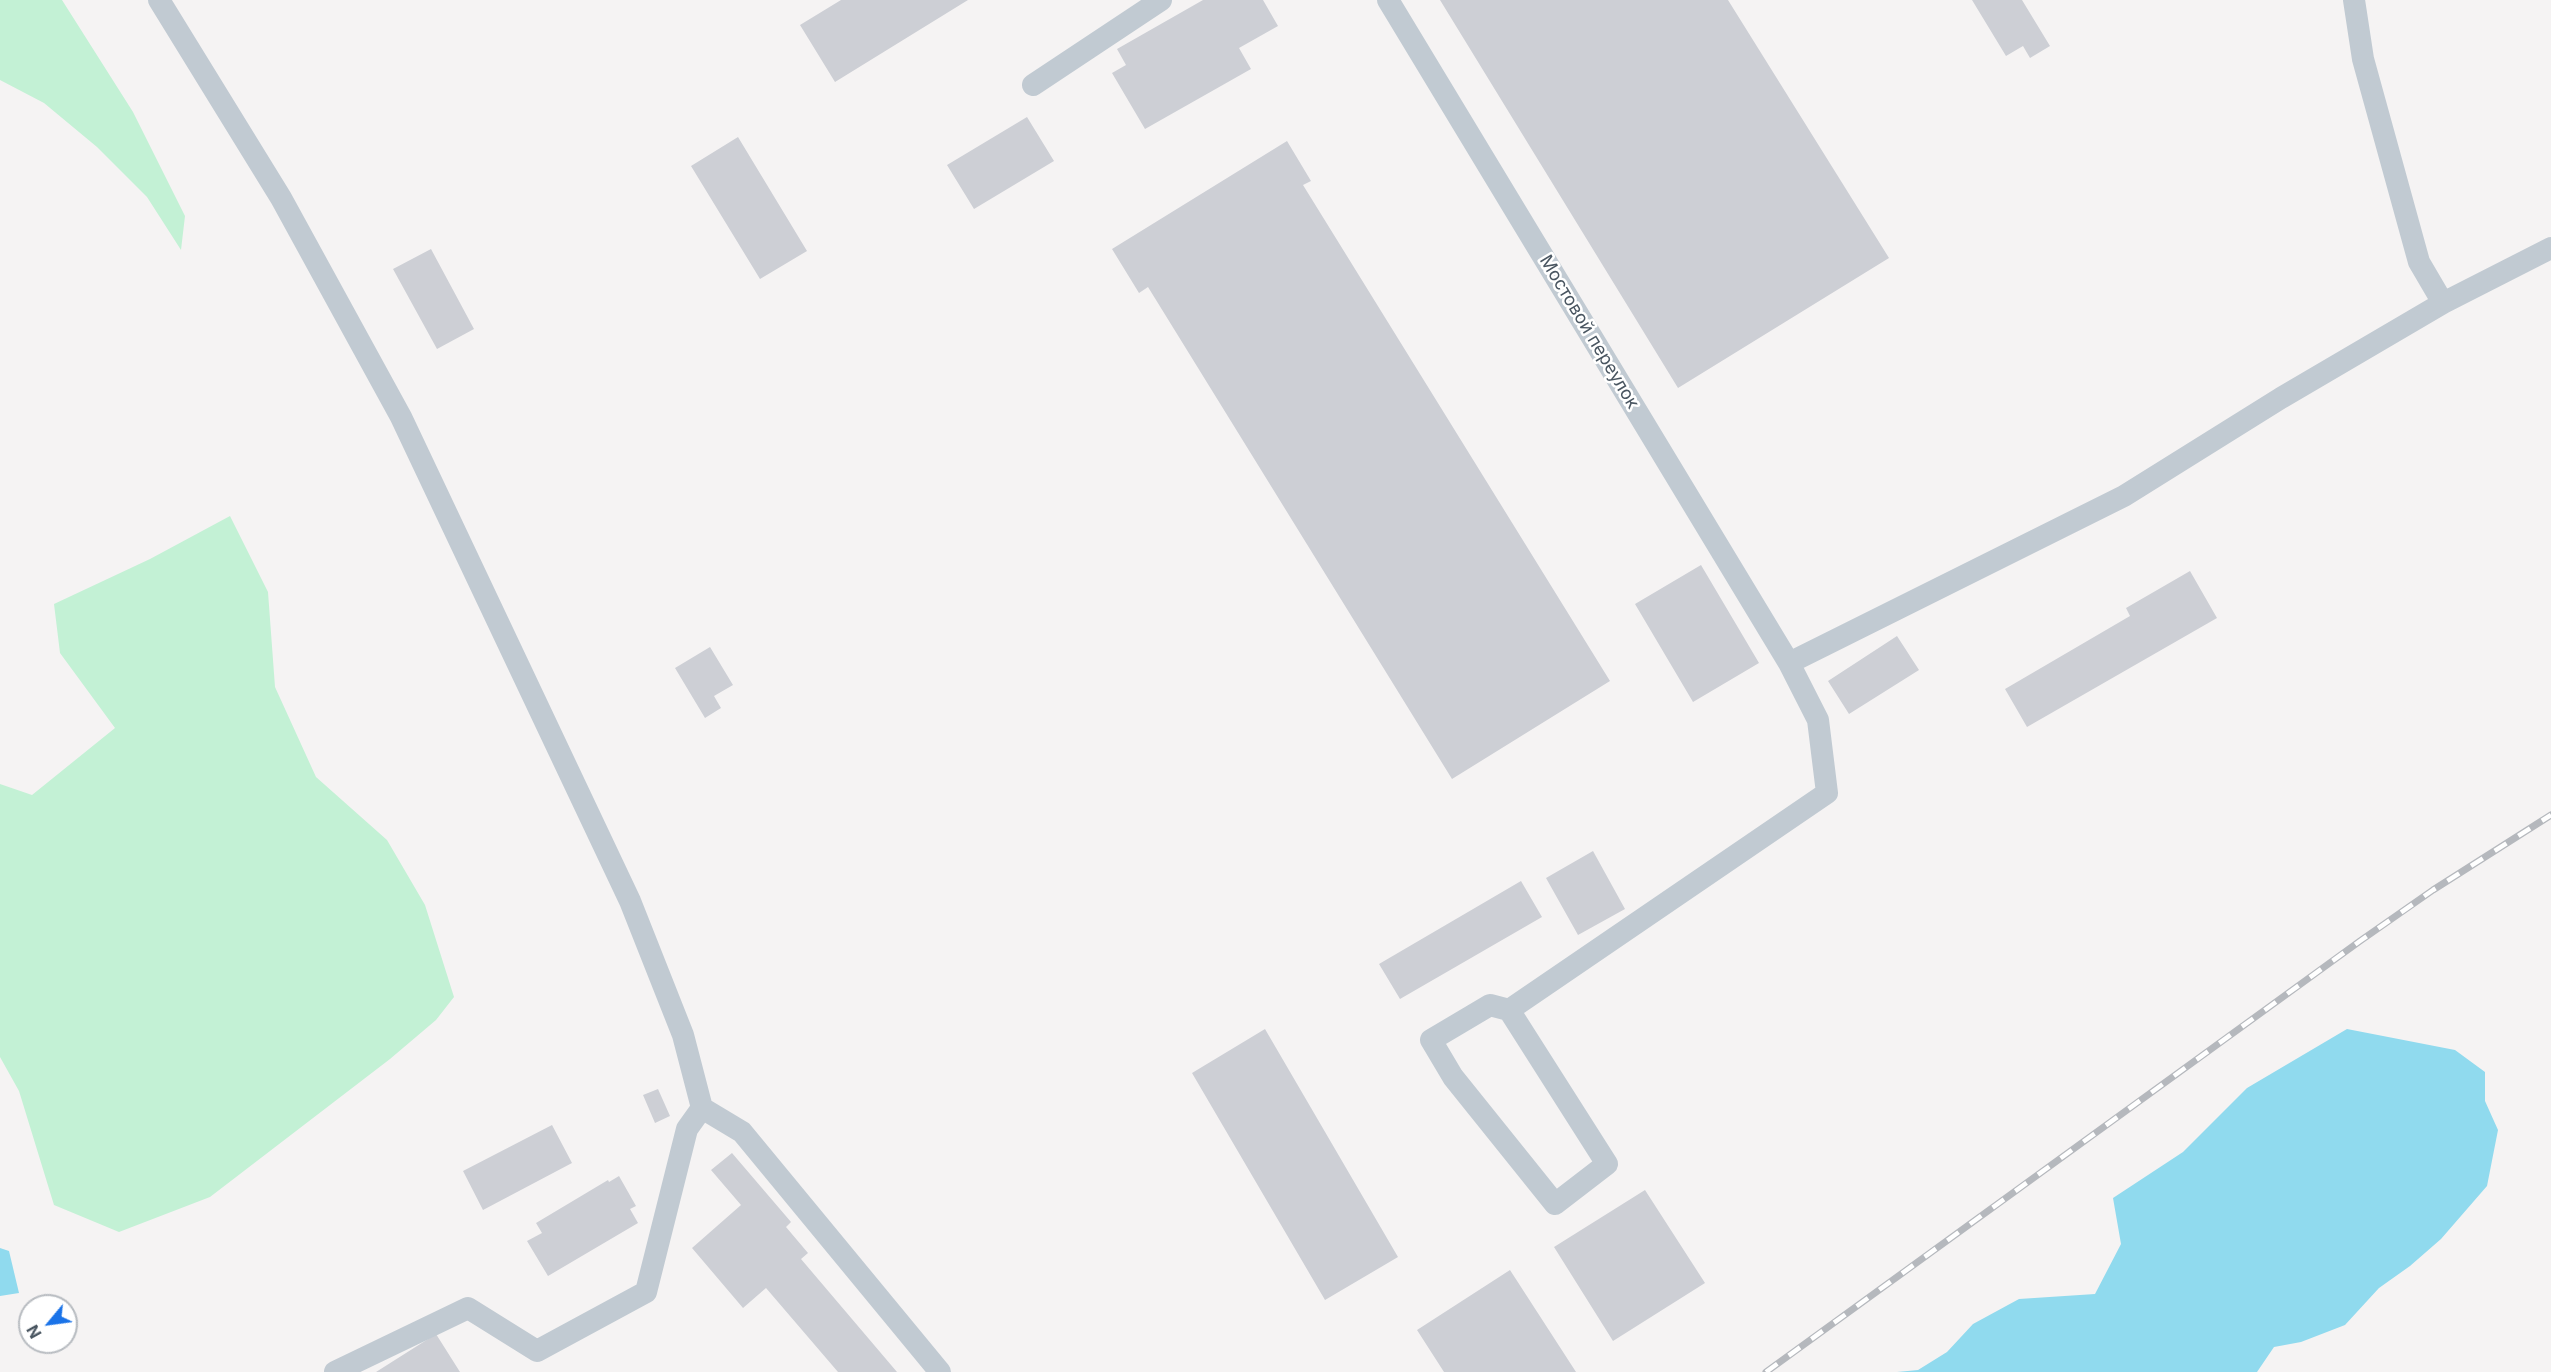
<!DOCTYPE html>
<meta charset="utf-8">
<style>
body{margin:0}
#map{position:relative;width:2551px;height:1372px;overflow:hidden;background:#f5f3f3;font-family:Inter,sans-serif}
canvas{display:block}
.north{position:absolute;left:18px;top:1294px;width:60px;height:60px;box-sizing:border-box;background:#fff;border:2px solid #b7bbc0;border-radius:50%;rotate:241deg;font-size:16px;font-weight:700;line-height:24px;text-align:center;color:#4a5661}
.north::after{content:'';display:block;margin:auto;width:21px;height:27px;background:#1a73e8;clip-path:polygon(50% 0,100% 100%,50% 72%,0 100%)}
</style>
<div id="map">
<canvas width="2551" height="1372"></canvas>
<div class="north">N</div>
</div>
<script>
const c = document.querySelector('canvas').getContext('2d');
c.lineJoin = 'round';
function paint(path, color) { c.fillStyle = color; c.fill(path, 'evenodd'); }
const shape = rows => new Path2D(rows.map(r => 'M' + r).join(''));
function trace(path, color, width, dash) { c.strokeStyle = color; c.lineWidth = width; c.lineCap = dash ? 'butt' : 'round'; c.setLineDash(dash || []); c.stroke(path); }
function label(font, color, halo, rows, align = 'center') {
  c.font = font + ' Inter,sans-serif'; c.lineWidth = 5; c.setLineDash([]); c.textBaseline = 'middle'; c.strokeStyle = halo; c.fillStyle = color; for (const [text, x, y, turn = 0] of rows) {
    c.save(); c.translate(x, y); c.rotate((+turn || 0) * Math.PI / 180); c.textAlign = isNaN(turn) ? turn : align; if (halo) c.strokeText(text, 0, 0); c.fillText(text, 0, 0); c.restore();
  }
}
paint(shape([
 [0,0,62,0,133,112,185,216,181,250,147,197,97,147,44,103,0,80],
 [230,516,268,592,275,687,316,777,387,840,425,905,454,997,436,1020,390,1059,210,1197,119,1232,54,1205,19,1091,0,1057,0,784,32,795,115,728,60,653,54,604,150,559]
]), '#c3f1d5');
paint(shape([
 [2347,1029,2455,1050,2485,1072,2485,1101,2498,1130,2487,1186,2441,1239,2410,1266,2379,1288,2345,1325,2301,1342,2274,1347,2257,1372,1897,1372,1918,1370,1947,1352,1973,1324,2019,1299,2095,1294,2121,1244,2113,1198,2183,1152,2247,1088],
 [0,1248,9,1251,19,1293,0,1296]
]), '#90daee');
paint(shape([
 [841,0,968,0,835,82,800,25],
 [1203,0,1263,0,1278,26,1239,48,1251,69,1145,129,1112,73,1126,65,1117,49],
 [1440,0,1728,0,1889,258,1678,388],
 [1972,0,2022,0,2050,46,2030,58,2023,46,2006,56],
 [1027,117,1054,161,974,209,947,165],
 [738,137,807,251,760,279,691,166],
 [1287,141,1311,181,1303,185,1610,681,1452,779,1148,287,1139,293,1112,249],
 [431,249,474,329,437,349,393,269],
 [1701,565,1759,663,1693,702,1635,604],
 [2190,571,2217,618,2027,727,2005,689,2130,616,2126,608],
 [1897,636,1919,670,1849,714,1828,681],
 [710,647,733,685,714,696,721,708,705,718,675,668],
 [1593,851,1625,909,1578,935,1546,878],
 [1521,881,1542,917,1400,999,1379,964],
 [1265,1029,1398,1257,1325,1300,1192,1073],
 [658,1089,670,1116,655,1123,643,1095],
 [552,1125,572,1163,483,1210,463,1171],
 [732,1153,791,1222,786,1227,808,1253,801,1259,897,1372,838,1372,766,1288,743,1308,692,1248,741,1205,711,1170],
 [619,1176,636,1206,630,1209,638,1223,548,1276,527,1241,542,1233,536,1223,608,1180,609,1182],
 [1645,1190,1705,1283,1613,1341,1554,1247],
 [1510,1270,1576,1372,1444,1372,1417,1330],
 [436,1334,460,1372,376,1372]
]), '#cdcfd5');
trace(shape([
 [159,0,281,198,401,417,630,901,683,1035,702,1108,742,1132,940,1372],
 [1388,0,1789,663,1818,720,1827,793,1509,1010,1490,1005,1431,1040,1453,1077,1555,1204,1607,1164,1509,1010],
 [2354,0,2363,59,2419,262,2443,303],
 [1033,85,1161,0],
 [1789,663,2124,496,2281,398,2443,303,2551,248],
 [335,1372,468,1308,537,1351,646,1292,687,1129,702,1108]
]), '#c1cad2', 22);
const rail = shape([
 [1766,1372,2360,941,2433,890,2551,815]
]);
trace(rail, '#b5b8bd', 7);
trace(rail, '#fff', 4.5, [14]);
label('18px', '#4a5661', '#fff', [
 ["Мостовой переулок",1589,332,59]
]);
</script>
